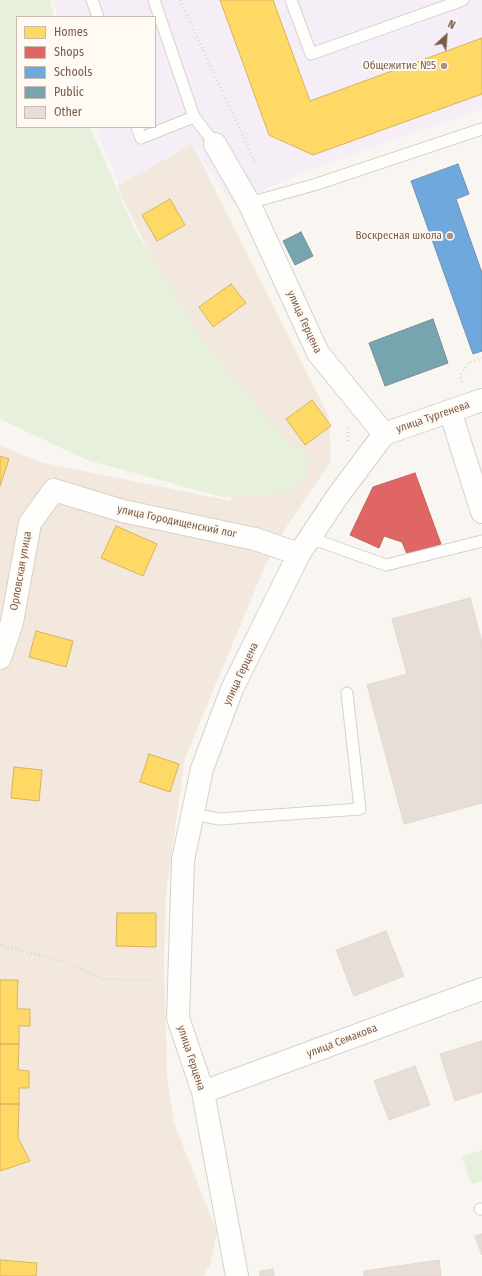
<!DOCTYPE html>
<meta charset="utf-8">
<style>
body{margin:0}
#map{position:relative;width:482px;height:1276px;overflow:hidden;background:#f9f5f0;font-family:"Fira Sans Condensed",sans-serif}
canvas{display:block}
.legend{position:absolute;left:16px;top:16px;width:140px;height:112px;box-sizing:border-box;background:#fffaf3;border:1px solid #cabbb1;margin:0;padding:5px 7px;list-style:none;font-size:12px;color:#7a5c4d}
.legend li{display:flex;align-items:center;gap:8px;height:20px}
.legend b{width:20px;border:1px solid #cabbb1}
.north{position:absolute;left:426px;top:16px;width:40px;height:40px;-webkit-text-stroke:3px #fffaf3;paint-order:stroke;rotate:26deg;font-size:11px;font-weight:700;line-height:16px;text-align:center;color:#7a5c4d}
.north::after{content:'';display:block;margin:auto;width:14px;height:18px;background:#7a5c4d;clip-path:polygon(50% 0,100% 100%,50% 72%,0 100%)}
</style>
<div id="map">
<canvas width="482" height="1276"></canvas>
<ul class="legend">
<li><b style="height:11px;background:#ffd966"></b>Homes</li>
<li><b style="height:11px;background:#e06666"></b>Shops</li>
<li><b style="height:11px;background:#6fa8dc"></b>Schools</li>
<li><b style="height:11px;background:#76a5af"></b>Public</li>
<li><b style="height:11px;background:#e6ded7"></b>Other</li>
</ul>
<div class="north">N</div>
</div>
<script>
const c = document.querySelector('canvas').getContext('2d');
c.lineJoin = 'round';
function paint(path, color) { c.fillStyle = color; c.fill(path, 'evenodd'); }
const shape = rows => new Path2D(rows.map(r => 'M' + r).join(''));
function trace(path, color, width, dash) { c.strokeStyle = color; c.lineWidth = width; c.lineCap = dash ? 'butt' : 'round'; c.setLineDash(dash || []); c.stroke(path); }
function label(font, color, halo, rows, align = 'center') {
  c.font = font + ' "Fira Sans Condensed",sans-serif'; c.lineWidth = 4; c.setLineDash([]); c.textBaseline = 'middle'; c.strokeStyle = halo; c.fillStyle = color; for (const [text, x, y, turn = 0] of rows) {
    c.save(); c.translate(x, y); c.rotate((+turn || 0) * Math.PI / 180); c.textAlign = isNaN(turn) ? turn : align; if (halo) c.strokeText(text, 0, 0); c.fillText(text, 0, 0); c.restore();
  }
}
paint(shape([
 [192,144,329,417,331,461,287,526,265,566,185,758,166,893,164,960,167,1077,174,1123,217,1232,210,1265,203,1276,0,1276,0,445,39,462,231,501,232,426,117,186]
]), '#f2e8de');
paint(shape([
 [53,0,482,0,482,109,309,170,232,204,192,144,119,184,95,127,155,127,155,17,58,17]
]), '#f6eef6');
paint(shape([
 [0,0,50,0,54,17,17,17,17,127,90,127,135,230,200,336,281,436,310,455,307,478,281,493,222,497,87,460,0,419],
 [482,1150,482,1181,471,1184,462,1157]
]), '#e7f0db');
const homes = shape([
 [220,0,273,0,310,101,482,38,482,94,313,155,269,135,220,0],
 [170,199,185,225,157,241,142,215,170,199],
 [231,284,246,303,213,327,199,307,231,284],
 [312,400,331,426,305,445,286,419,312,400],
 [0,456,9,459,0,486,0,456],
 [116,526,157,544,143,576,101,558,116,526],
 [36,631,73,641,66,667,29,657,36,631],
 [149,754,179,764,170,792,140,782,149,754],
 [14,767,42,770,39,801,11,798,14,767],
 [117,913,156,913,156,947,116,946,117,913],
 [0,980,18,980,17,1009,30,1009,30,1026,19,1026,19,1044,0,1044,0,980],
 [0,1044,19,1044,18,1070,29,1071,29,1088,19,1088,19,1104,0,1104,0,1044],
 [0,1104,19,1104,18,1138,30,1161,0,1171,0,1104],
 [0,1260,37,1263,36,1276,0,1276,0,1260]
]);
paint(homes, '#ffd966');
trace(homes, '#d7b45e', 1);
const shops = shape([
 [415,473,441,544,407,554,402,542,384,536,379,548,350,535,373,487,415,473]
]);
paint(shops, '#e06666');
trace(shops, '#c1635e', 1);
const schools = shape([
 [458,164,469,194,456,199,482,273,482,351,473,354,411,181,458,164]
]);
paint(schools, '#6fa8dc');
trace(schools, '#7291b1', 1);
const public = shape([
 [301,232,313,256,295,265,283,241,301,232],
 [433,319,448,363,385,386,369,343,433,319]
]);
paint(public, '#76a5af');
trace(public, '#778f92', 1);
const building = shape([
 [470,598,482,642,482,803,404,824,367,685,407,674,392,619,470,598],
 [386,931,404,976,354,996,336,950,386,931],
 [482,1041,482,1092,455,1101,440,1054,482,1041],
 [415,1066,430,1105,389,1120,374,1081,415,1066],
 [482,1234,482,1255,475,1236,482,1234],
 [439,1260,441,1276,364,1276,364,1271,439,1260],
 [273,1269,274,1276,260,1276,260,1271,273,1269]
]);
paint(building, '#e6ded7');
trace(building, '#e2d8d2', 1);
const service = shape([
 [92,0,98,17],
 [154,0,194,117,215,144],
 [291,0,311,54,463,0],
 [137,127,141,138,194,117],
 [249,203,317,184,482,129],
 [310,538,386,565,482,541],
 [193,814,219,819,360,809,347,693],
 [480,1209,482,1209]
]);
const minor = shape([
 [215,144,249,203,318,353,384,434],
 [450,411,482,512],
 [384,434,482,400],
 [0,658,12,622,30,523,54,490,123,511,255,539,299,554],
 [203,1092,482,989],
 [237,1276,203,1092,178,1018,183,860,202,769,232,689,299,554,337,497,384,434]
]);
trace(service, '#d7d1cb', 13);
trace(minor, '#d7d1cb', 24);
trace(shape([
 [180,0,254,160,254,164],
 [462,382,460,377,468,363,482,358],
 [348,428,348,443],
 [0,945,66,962,103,979,156,980]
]), '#dcd5d0', 2.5, [1, 3]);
trace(service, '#fefefd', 11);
trace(minor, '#fefefd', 22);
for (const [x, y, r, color] of [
 [444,66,4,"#a69286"],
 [450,236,4,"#a69286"]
]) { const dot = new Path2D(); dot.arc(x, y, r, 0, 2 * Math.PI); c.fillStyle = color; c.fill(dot); trace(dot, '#fffaf3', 1.5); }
label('11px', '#7a5c4d', '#fffaf3', [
 ["Общежитие №5",436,66],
 ["Воскресная школа",442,236]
], 'right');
label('11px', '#7a5c4d', '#fffaf3', [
 ["улица Герцена",304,322,65],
 ["улица Тургенева",433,417,-19],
 ["улица Городищенский лог",177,522,12],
 ["Орловская улица",21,571,-80],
 ["улица Герцена",241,674,-65],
 ["улица Семакова",342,1041,-21],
 ["улица Герцена",191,1058,72]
]);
</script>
